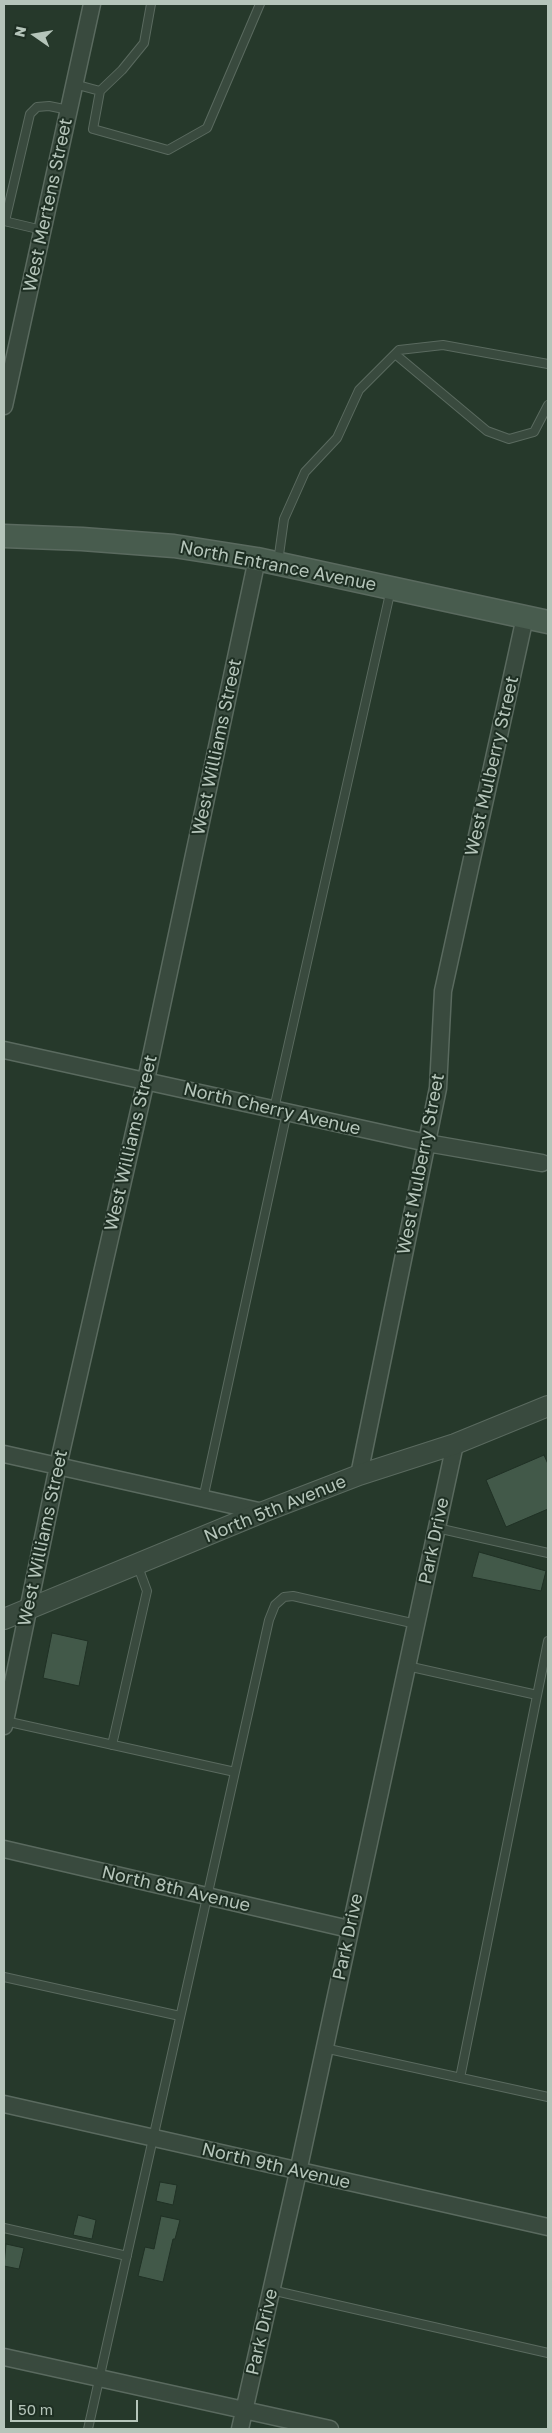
<!DOCTYPE html>
<style>
body{margin:0}
#map{position:relative;width:552px;height:2433px;overflow:hidden;background:#26392b;font-family:"Golos Text",sans-serif}
canvas{display:block}
.frame{position:absolute;inset:0;border:5px solid #b5c5ba;pointer-events:none}
.north{position:absolute;left:10px;top:10px;width:50px;height:50px;-webkit-text-stroke:4px #1e2f23;paint-order:stroke;rotate:283deg;font-size:14px;font-weight:700;line-height:20px;text-align:center;color:#b5c5ba}
.north::after{content:'';display:block;margin:auto;width:18px;height:22px;background:#b5c5ba;clip-path:polygon(50% 0,100% 100%,50% 72%,0 100%)}
.scale{position:absolute;left:10px;top:2400px;width:128px;height:22px;box-sizing:border-box;border:2px solid #b5c5ba;border-top:0;padding-left:6px;font-size:15px;line-height:18px;white-space:nowrap;color:#b5c5ba;-webkit-text-stroke:4px #1e2f23;paint-order:stroke}
</style>
<div id="map">
<canvas width="552" height="2433"></canvas>
<div class="frame"></div>
<div class="north">N</div>
<div class="scale">50 m</div>
</div>
<script>
const c = document.querySelector('canvas').getContext('2d');
c.lineJoin = 'round';
function paint(path, color) { c.fillStyle = color; c.fill(path, 'evenodd'); }
const shape = rows => new Path2D(rows.map(r => 'M' + r).join(''));
function trace(path, color, width, dash) { c.strokeStyle = color; c.lineWidth = width; c.lineCap = dash ? 'butt' : 'round'; c.setLineDash(dash || []); c.stroke(path); }
function label(font, color, halo, rows, align = 'center') {
  c.font = font + ' "Golos Text",sans-serif'; c.lineWidth = 4; c.setLineDash([]); c.textBaseline = 'middle'; c.strokeStyle = halo; c.fillStyle = color; for (const [text, x, y, turn = 0] of rows) {
    c.save(); c.translate(x, y); c.rotate((+turn || 0) * Math.PI / 180); c.textAlign = isNaN(turn) ? turn : align; if (halo) c.strokeText(text, 0, 0); c.fillText(text, 0, 0); c.restore();
  }
}
const building = shape([
 [544,1455,548,1464,548,1509,506,1527,486,1480,544,1455],
 [479,1552,546,1571,541,1591,472,1577,479,1552],
 [52,1633,88,1641,79,1686,43,1678,52,1633],
 [160,2182,177,2185,173,2205,156,2201,160,2182],
 [78,2215,96,2220,92,2239,73,2235,78,2215],
 [161,2216,180,2220,175,2239,173,2239,163,2282,138,2276,145,2247,154,2249,161,2216],
 [6,2244,24,2248,19,2269,4,2266,6,2244]
]);
paint(building, '#425949');
trace(building, '#203125', 1);
const service = shape([
 [74,84,100,91,122,70,144,43,151,4],
 [100,91,93,129,168,150,207,128,260,4],
 [4,221,42,230],
 [5,221,30,114,37,107,49,106,69,110],
 [395,354,487,431,509,439,534,432,548,405],
 [278,562,284,519,305,472,337,438,359,390,399,350,443,345,548,364],
 [274,1109,391,589],
 [203,1499,287,1112],
 [437,1528,548,1553],
 [407,1666,537,1695],
 [5,1721,235,1772],
 [112,1745,147,1591,137,1564],
 [4,1977,180,2016],
 [324,2048,548,2097],
 [460,2078,548,1641],
 [4,2228,127,2256],
 [271,2290,548,2353],
 [88,2429,269,1620,275,1605,284,1597,293,1596,416,1624]
]);
const minor = shape([
 [4,406,92,4],
 [4,1050,427,1143,542,1163],
 [4,1454,263,1512],
 [359,1475,438,1088,443,991,525,617],
 [4,1726,58,1466,146,1080,257,559],
 [4,1849,349,1929],
 [4,2104,548,2227],
 [4,2357,330,2429],
 [240,2429,298,2172,455,1444]
]);
const tertiary = shape([
 [4,1619,263,1512,359,1475,455,1444,548,1406]
]);
const secondary = shape([
 [4,536,82,539,174,546,257,559,548,622]
]);
trace(service, '#5a6a5f', 10);
trace(minor, '#5a6a5f', 19);
trace(tertiary, '#5a6a5f', 22);
trace(secondary, '#5a6a5f', 25);
trace(service, '#394a3e', 8);
trace(minor, '#394a3e', 16);
trace(tertiary, '#394a3e', 20);
trace(secondary, '#485c4e', 22);
label('18px', '#b5c5ba', '#1e2f23', [
 ["West Mertens Street",48,205,-78],
 ["North Entrance Avenue",278,566,11],
 ["West Williams Street",217,747,-78],
 ["West Mulberry Street",492,766,-77],
 ["North Cherry Avenue",272,1109,13],
 ["West Williams Street",131,1143,-77],
 ["West Mulberry Street",421,1164,-79],
 ["North 5th Avenue",275,1509,-22],
 ["West Williams Street",43,1538,-78],
 ["Park Drive",434,1541,-78],
 ["North 8th Avenue",176,1889,13],
 ["Park Drive",348,1937,-78],
 ["North 9th Avenue",276,2166,13],
 ["Park Drive",262,2332,-77]
]);
</script>
